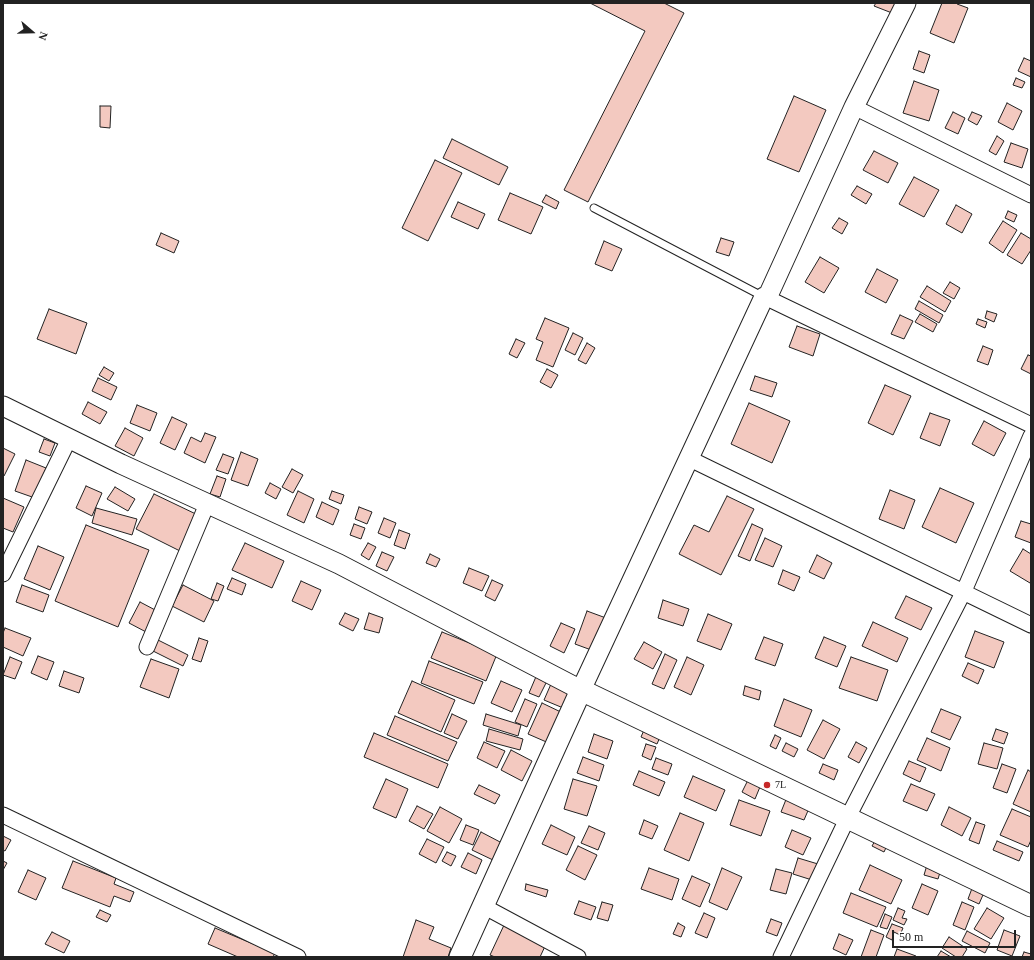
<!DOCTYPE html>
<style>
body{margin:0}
#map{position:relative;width:1034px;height:960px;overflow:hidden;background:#fff;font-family:Georgia,serif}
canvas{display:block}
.frame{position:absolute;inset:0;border:4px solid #222;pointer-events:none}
.north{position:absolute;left:12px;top:12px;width:40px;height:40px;-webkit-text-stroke:3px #fff;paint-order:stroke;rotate:110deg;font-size:11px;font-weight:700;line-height:16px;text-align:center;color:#222}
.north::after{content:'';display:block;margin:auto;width:14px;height:18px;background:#222;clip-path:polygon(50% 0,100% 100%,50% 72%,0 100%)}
.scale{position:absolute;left:892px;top:930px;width:124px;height:18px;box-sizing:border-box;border:2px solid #222;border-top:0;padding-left:5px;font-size:12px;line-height:14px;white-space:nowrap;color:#222;-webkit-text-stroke:3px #fff;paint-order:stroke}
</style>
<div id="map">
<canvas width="1034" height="960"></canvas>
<div class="frame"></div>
<div class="north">N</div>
<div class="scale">50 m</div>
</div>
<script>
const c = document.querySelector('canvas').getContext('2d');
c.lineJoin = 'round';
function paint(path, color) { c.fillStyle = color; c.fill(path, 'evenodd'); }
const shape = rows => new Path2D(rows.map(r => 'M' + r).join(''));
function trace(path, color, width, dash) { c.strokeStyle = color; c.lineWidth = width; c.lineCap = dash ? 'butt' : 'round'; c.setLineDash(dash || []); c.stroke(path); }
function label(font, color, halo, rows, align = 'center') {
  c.font = font + ' Georgia,serif'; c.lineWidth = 3; c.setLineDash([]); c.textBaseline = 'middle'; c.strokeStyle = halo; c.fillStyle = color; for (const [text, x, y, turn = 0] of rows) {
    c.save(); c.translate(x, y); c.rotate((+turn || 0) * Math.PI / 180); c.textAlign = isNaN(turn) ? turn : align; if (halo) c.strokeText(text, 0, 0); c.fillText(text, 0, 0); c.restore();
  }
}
const building = shape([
 [590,3,664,3,684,13,588,202,564,190,645,31,590,3],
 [876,3,896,3,892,13,874,6,876,3],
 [942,3,957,3,957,4,968,8,954,43,930,33,942,3],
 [919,51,930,55,924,73,913,69,919,51],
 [1024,58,1031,61,1031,77,1018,71,1024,58],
 [1016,78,1025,82,1022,88,1013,85,1016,78],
 [914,81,939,90,929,121,903,113,914,81],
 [794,96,826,110,799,172,767,159,794,96],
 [1007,103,1022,111,1013,130,998,122,1007,103],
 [100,106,111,106,110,128,100,127,100,106],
 [953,112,965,118,958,134,945,128,953,112],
 [972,112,982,116,977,125,968,120,972,112],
 [997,136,1004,141,996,155,989,151,997,136],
 [452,139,508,167,499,185,443,158,452,139],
 [1011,143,1028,149,1022,168,1004,162,1011,143],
 [874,151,898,163,888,183,863,170,874,151],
 [435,160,462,173,428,241,402,228,435,160],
 [914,177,939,190,924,217,899,204,914,177],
 [857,186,872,194,866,204,851,195,857,186],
 [510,193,543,207,531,234,498,220,510,193],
 [546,195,559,202,556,209,542,202,546,195],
 [458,202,485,214,478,229,451,217,458,202],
 [956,205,972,214,962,233,946,224,956,205],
 [1008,211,1017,215,1014,222,1005,218,1008,211],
 [839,218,848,223,842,234,832,228,839,218],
 [1003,221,1017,230,1003,253,989,243,1003,221],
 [161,233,179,241,174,253,156,245,161,233],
 [1021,233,1031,239,1031,250,1022,264,1007,255,1021,233],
 [721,238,734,242,729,256,716,252,721,238],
 [604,241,622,249,612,271,595,264,604,241],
 [820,257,839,268,824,293,805,282,820,257],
 [877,269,898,280,886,303,865,292,877,269],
 [950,282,960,288,954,299,943,293,950,282],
 [927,286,951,301,945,312,920,297,927,286],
 [919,301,943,315,939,323,915,309,919,301],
 [49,309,87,323,76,354,37,339,49,309],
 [987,311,997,314,994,322,985,318,987,311],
 [920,314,937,324,933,332,915,322,920,314],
 [900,315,913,321,904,339,891,334,900,315],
 [545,318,569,328,553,367,536,360,543,342,536,339,545,318],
 [978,319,987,322,985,328,976,324,978,319],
 [797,326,820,334,813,356,789,347,797,326],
 [573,333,583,338,575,355,565,350,573,333],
 [516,339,525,343,517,358,509,354,516,339],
 [587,343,595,348,586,364,578,360,587,343],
 [983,346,993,350,988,365,977,361,983,346],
 [1028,355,1031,356,1031,374,1021,369,1028,355],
 [104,367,114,373,109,381,99,375,104,367],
 [547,369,558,375,551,388,540,382,547,369],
 [755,376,777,383,772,397,750,390,755,376],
 [98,378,117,387,111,400,92,391,98,378],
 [885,385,911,396,893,435,868,423,885,385],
 [88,402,107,412,100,424,82,414,88,402],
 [749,403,790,421,772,463,731,444,749,403],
 [137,405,157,413,150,431,130,423,137,405],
 [930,413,950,420,940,446,920,438,930,413],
 [172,417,187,424,175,450,160,443,172,417],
 [984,421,1006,433,994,456,972,444,984,421],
 [125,428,143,438,134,456,115,446,125,428],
 [205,433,216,437,205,463,184,453,191,437,201,442,205,433],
 [44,439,55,443,50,456,39,452,44,439],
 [3,448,15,454,4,476,3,476,3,448],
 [241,452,258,459,248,486,231,480,241,452],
 [223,454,234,458,228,474,216,470,223,454],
 [26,460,46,468,35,498,15,491,26,460],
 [292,469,303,475,293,493,282,487,292,469],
 [217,476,226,479,220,497,210,494,217,476],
 [270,483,281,489,276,499,265,493,270,483],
 [86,486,102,493,92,516,76,508,86,486],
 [115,487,135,499,128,511,107,499,115,487],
 [940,488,974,503,956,543,922,527,940,488],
 [890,490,915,500,904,529,879,519,890,490],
 [298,491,314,499,304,523,287,515,298,491],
 [332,491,344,495,341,504,329,499,332,491],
 [154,494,200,516,182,552,136,529,154,494],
 [727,496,754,509,721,575,679,554,694,525,709,532,727,496],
 [3,498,24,507,13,532,3,528,3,498],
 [322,502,339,510,333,525,316,517,322,502],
 [359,507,372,512,367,524,355,519,359,507],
 [96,508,137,519,132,535,92,523,96,508],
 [384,518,396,523,390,538,378,533,384,518],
 [1021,521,1031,524,1031,543,1015,537,1021,521],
 [354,524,365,528,361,539,350,535,354,524],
 [752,524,763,529,750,561,738,556,752,524],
 [86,525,149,550,118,627,55,601,86,525],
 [399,530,410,534,405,549,394,545,399,530],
 [765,538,782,546,773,567,755,560,765,538],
 [245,543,284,561,272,588,232,570,245,543],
 [368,543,376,547,369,560,361,555,368,543],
 [38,546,64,557,50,590,24,579,38,546],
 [1023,549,1031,554,1031,581,1030,583,1010,571,1023,549],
 [382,552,394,557,387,571,376,566,382,552],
 [430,554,440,559,436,567,426,563,430,554],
 [817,555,832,563,824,579,809,572,817,555],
 [469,568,489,576,482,591,463,583,469,568],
 [783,570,800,577,794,591,778,584,783,570],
 [232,578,246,584,242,595,227,589,232,578],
 [492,580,503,585,495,601,485,596,492,580],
 [301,581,321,590,312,610,292,601,301,581],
 [217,583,224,586,218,601,211,599,217,583],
 [22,585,49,595,43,612,16,602,22,585],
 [183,585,214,601,204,622,172,606,183,585],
 [906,596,932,608,921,630,895,618,906,596],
 [663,600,689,609,683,626,658,618,663,600],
 [140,602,159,612,148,633,129,623,140,602],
 [587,611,606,618,594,651,575,644,587,611],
 [345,613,359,619,353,631,339,624,345,613],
 [369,613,383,618,379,633,364,629,369,613],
 [708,614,732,624,721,650,697,641,708,614],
 [873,622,908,638,897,662,862,646,873,622],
 [561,623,575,629,564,653,550,646,561,623],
 [5,628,31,638,23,656,3,647,3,633,5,628],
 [975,631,1004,642,994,668,965,657,975,631],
 [442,632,497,654,486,681,431,658,442,632],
 [764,637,783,644,775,666,755,659,764,637],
 [824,637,846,646,837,667,815,658,824,637],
 [199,638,208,641,201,662,192,659,199,638],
 [156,639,188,655,183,666,151,650,156,639],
 [644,642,662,652,653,669,634,659,644,642],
 [665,654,677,660,664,689,652,684,665,654],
 [38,656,54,662,47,680,31,673,38,656],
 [10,657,22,662,15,679,3,675,10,657],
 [687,657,704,665,691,695,674,687,687,657],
 [851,657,888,670,877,701,839,688,851,657],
 [151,659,179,669,169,698,140,687,151,659],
 [429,661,483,682,474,704,421,683,429,661],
 [968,663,984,670,978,684,962,676,968,663],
 [64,671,84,678,79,693,59,686,64,671],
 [538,672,549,677,539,697,529,693,538,672],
 [412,681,455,700,441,732,398,713,412,681],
 [501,681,522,690,512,712,491,703,501,681],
 [551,684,575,694,568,710,544,700,551,684],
 [745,686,761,691,759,700,743,695,745,686],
 [525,699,537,704,527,727,515,722,525,699],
 [784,699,812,710,801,737,774,726,784,699],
 [542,703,565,714,551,744,528,734,542,703],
 [941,709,961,717,950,740,931,732,941,709],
 [452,714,467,721,458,739,444,733,452,714],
 [486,714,521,725,518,736,483,725,486,714],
 [395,716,457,742,448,761,387,735,395,716],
 [823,720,840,729,824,759,807,750,823,720],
 [647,723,663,730,657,744,641,737,647,723],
 [489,729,523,739,520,750,486,741,489,729],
 [996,729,1008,733,1004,744,992,740,996,729],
 [374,733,448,764,438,788,364,757,374,733],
 [594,734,613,741,607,759,588,752,594,734],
 [775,735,781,738,776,749,770,746,775,735],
 [927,738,950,748,941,771,917,760,927,738],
 [484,742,505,751,497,768,477,758,484,742],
 [856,742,867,748,859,763,848,757,856,742],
 [786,743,798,749,794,757,782,751,786,743],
 [984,743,1003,748,997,769,978,764,984,743],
 [646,744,656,747,651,760,642,756,646,744],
 [511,750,532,761,522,781,501,770,511,750],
 [583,757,604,765,599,781,577,773,583,757],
 [656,758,672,764,668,775,652,769,656,758],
 [909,761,926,768,920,782,903,774,909,761],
 [823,764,838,770,834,780,819,773,823,764],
 [1002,764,1016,769,1007,793,993,788,1002,764],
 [1028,770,1031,772,1031,812,1013,804,1028,770],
 [639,771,665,782,659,796,633,785,639,771],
 [693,776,725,790,716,811,684,797,693,776],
 [750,776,762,782,755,799,742,792,750,776],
 [386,779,408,789,396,818,373,808,386,779],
 [573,779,597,786,587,816,564,809,573,779],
 [911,784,935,794,927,811,903,801,911,784],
 [479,785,500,795,495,804,474,794,479,785],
 [787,797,810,806,804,820,781,812,787,797],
 [739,800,770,811,761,836,730,825,739,800],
 [417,806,433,814,424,829,409,821,417,806],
 [440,807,462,819,449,843,427,831,440,807],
 [949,807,971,818,962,836,941,825,949,807],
 [1012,809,1031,817,1031,840,1028,847,1000,835,1012,809],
 [680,813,704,823,689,861,664,850,680,813],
 [644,820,658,826,652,839,639,834,644,820],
 [976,822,985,825,979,844,969,840,976,822],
 [466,825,479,830,473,845,460,840,466,825],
 [551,825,575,837,567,855,542,844,551,825],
 [589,826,605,833,598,850,581,843,589,826],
 [792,830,811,838,803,855,785,847,792,830],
 [481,832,502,843,493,860,472,850,481,832],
 [879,834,890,839,884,852,872,846,879,834],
 [3,836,11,840,5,851,3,850,3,836],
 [427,839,444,847,436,863,419,854,427,839],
 [997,841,1023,852,1019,861,993,850,997,841],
 [578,846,597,855,585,880,566,870,578,846],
 [447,852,456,856,451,866,442,861,447,852],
 [468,853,482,860,476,874,461,867,468,853],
 [798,858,818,864,812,880,793,874,798,858],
 [3,861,7,863,3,870,3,861],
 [73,861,116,878,114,884,134,892,130,902,114,896,110,907,62,888,73,861],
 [870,865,902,880,891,904,859,890,870,865],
 [927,865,941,869,938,879,924,875,927,865],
 [649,868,679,879,672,900,641,889,649,868],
 [722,868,742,877,727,910,709,902,722,868],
 [776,869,792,873,786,894,770,890,776,869],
 [28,870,46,878,36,900,18,892,28,870],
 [692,876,710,884,700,907,682,899,692,876],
 [974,883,986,888,979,904,968,899,974,883],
 [526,884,548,890,546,897,525,890,526,884],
 [922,884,938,891,928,915,912,908,922,884],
 [851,893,886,907,877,927,843,913,851,893],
 [579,901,596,907,591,920,574,914,579,901],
 [602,902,613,905,608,921,597,918,602,902],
 [962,902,974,907,965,930,953,925,962,902],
 [898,908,905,911,902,918,907,919,904,925,893,920,898,908],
 [987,908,1004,918,991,939,974,929,987,908],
 [100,910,111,915,107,922,96,917,100,910],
 [704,913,715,918,707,938,695,933,704,913],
 [885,914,892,917,887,929,880,927,885,914],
 [771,919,782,923,777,936,766,932,771,919],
 [416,920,434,927,429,939,451,948,448,957,403,957,416,920],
 [505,923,547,942,540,957,495,957,490,955,505,923],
 [678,923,685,927,681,937,673,934,678,923],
 [892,924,903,928,900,935,894,932,892,940,886,937,892,924],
 [215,928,275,953,273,957,238,957,208,944,215,928],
 [871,930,884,935,876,957,861,957,871,930],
 [1004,930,1020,936,1012,956,997,950,1004,930],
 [967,931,990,943,985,953,962,941,967,931],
 [52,932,70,941,64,953,45,944,52,932],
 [839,934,853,940,846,955,833,949,839,934],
 [949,937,967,949,962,957,956,957,942,948,949,937],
 [897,949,916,956,915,957,894,957,897,949],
 [941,951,951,957,937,957,941,951],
 [1024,952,1031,954,1031,957,1022,957,1024,952]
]);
paint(building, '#f3c9c0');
trace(building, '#222', 1);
const service = shape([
 [594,208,764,297]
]);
const minor = shape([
 [854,107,1031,195],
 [767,298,1031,425],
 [688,458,1031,625],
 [3,574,69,439],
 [147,647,207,504],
 [3,815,298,957],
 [483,906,578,957],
 [781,957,848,817,964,591,1031,436]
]);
const tertiary = shape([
 [3,406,121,464,339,564,581,690,764,297,767,298,854,107,906,3]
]);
const secondary = shape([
 [460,957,581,690,1031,906]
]);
trace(service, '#222', 9);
trace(minor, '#222', 17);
trace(tertiary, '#222', 21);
trace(secondary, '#222', 23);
trace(service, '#fff', 7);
trace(minor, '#fff', 15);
trace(tertiary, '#fff', 19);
trace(secondary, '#fff', 21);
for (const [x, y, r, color] of [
 [767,785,4,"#c62828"]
]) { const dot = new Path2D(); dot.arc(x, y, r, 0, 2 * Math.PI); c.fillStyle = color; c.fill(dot); trace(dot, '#fff', 1.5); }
label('10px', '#222', '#fff', [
 ["7L",775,785]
], 'left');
</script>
